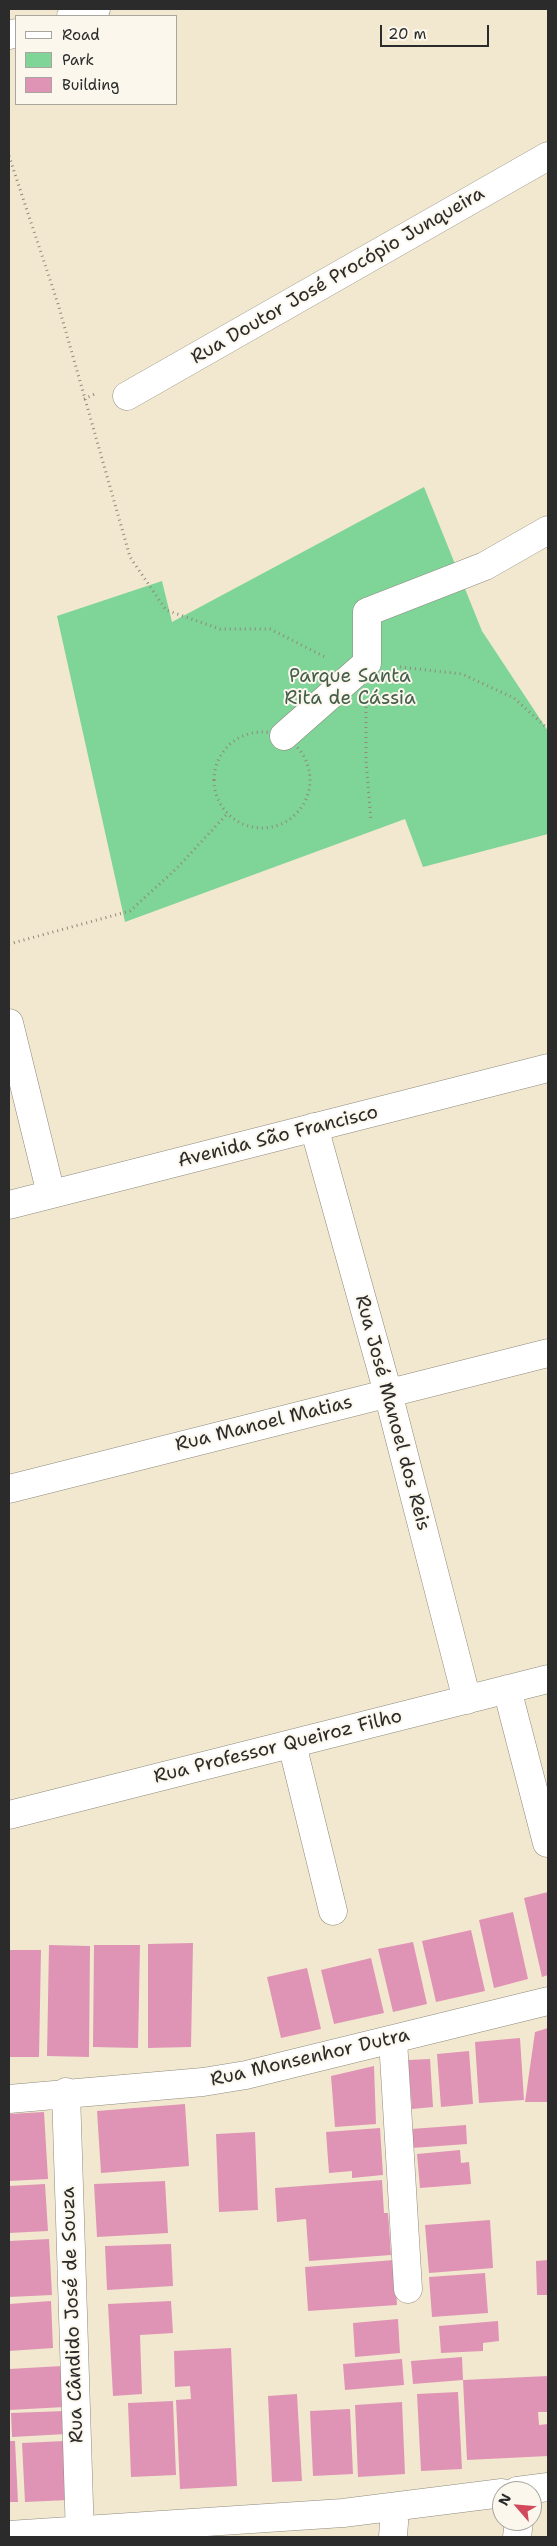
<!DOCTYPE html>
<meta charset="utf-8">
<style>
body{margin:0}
#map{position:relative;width:557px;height:2546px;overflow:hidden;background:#f2e8cf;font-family:"Shantell Sans",sans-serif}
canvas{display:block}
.frame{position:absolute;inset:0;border:10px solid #2b2b2b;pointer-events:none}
.legend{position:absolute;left:15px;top:15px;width:162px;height:90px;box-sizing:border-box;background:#fbf7ec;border:1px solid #a8a59f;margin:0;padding:6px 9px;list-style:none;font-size:15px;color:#2b2b2b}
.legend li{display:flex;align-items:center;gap:10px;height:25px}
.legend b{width:25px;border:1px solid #a8a59f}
.north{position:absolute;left:492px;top:2481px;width:50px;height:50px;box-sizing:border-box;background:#fbf7ec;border:1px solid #a8a59f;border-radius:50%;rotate:297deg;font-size:14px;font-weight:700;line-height:20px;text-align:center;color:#2b2b2b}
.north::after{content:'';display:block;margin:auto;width:18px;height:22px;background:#d1495b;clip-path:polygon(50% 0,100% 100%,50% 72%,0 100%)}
.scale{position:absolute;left:380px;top:25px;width:109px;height:22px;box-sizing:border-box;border:2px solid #2b2b2b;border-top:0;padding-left:6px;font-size:15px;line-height:18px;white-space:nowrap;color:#2b2b2b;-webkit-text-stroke:4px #fbf7ec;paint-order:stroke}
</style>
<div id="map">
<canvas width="557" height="2546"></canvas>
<div class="frame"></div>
<ul class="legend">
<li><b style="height:6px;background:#fff"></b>Road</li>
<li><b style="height:14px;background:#7fd498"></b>Park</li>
<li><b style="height:14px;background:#df94b5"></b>Building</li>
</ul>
<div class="north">N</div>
<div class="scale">20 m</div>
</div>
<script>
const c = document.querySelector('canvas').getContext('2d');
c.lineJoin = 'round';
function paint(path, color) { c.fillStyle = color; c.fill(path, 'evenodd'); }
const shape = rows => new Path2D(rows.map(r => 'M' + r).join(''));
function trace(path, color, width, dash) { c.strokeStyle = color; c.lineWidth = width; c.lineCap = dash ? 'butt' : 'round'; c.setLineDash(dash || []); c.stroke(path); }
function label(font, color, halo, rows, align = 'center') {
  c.font = font + ' "Shantell Sans",sans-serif'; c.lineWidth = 4; c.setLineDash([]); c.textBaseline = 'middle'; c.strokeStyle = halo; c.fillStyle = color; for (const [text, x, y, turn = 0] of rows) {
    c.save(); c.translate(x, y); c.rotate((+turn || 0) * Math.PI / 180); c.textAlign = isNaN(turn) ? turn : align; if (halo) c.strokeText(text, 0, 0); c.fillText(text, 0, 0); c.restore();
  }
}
paint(shape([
 [424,487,482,631,548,731,548,834,423,867,405,819,125,922,57,616,162,581,172,622]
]), '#7fd498');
paint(shape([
 [548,1892,548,1975,542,1977,524,1898],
 [513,1912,528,1979,494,1988,479,1920],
 [471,1930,485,1991,436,2002,422,1941],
 [413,1942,427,2004,393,2012,378,1949],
 [193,1943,191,2047,148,2048,148,1944],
 [49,1945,90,1946,89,2057,47,2056],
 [94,1945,140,1945,138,2048,93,2047],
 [9,1950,41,1950,39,2057,9,2057],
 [371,1958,384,2013,334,2024,321,1970],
 [307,1968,321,2029,281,2038,267,1977],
 [548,2028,548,2102,525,2102,535,2032],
 [520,2038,524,2100,479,2103,475,2042],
 [469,2051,473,2104,441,2107,437,2054],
 [430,2059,433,2107,412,2109,408,2060],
 [374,2066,376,2124,335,2127,331,2076],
 [185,2104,189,2166,101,2173,97,2111],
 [44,2112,48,2179,9,2181,9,2114],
 [466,2125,467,2144,412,2148,411,2129],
 [380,2128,383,2175,352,2178,352,2171,329,2173,326,2132],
 [255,2132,258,2210,219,2212,216,2134],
 [460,2150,461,2163,469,2162,471,2184,420,2188,417,2154],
 [382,2180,384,2213,388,2213,391,2255,309,2261,306,2219,277,2222,275,2188],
 [165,2181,168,2233,97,2237,94,2184],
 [45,2184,48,2231,9,2233,9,2186],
 [490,2220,493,2268,429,2273,425,2225],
 [49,2239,52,2295,9,2297,9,2241],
 [171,2244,173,2286,107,2290,105,2246],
 [394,2260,397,2305,308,2311,305,2267],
 [548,2260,548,2295,537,2295,536,2261],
 [485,2273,488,2313,432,2317,429,2277],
 [51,2301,53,2348,9,2351,9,2304],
 [171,2301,173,2333,140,2335,142,2394,113,2396,108,2304],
 [398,2319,400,2353,355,2357,353,2323],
 [498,2321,499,2341,483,2343,483,2351,441,2353,439,2326],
 [231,2348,237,2486,180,2489,176,2400,191,2399,190,2386,175,2387,174,2351],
 [462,2357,463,2380,548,2376,548,2412,538,2412,539,2425,548,2424,548,2456,467,2460,463,2380,413,2384,411,2361],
 [402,2359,404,2385,345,2390,343,2364],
 [62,2366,65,2407,9,2410,9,2369],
 [458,2392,462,2469,421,2471,417,2394],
 [297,2394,302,2481,272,2482,268,2396],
 [173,2401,176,2475,131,2477,128,2403],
 [402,2402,405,2474,358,2477,355,2405],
 [350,2409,353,2474,313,2476,310,2411],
 [65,2411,66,2434,12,2437,11,2413],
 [9,2441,15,2441,18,2502,9,2502],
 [65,2441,68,2500,25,2502,22,2443]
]), '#df94b5');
const minor = shape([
 [71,16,96,9],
 [9,35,16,33],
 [127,396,548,156],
 [284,736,367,663,367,612,485,566,548,530],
 [9,1023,51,1194],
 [314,1127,388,1393,467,1700],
 [9,1205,548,1068],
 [9,1489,548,1353],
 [507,1689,547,1843],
 [292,1744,333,1911],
 [9,1815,548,1679],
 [393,2040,408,2289],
 [66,2092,80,2537],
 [9,2099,203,2082,246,2075,548,2001],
 [517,2537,519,2521]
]);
const major = shape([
 [517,2491,548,2487],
 [9,2535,343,2513,502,2493],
 [393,2537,395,2508]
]);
trace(minor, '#8e8a7d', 29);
trace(major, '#8e8a7d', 29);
trace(shape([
 [9,156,58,304,130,557,166,610,220,629,270,629,325,657],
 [84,399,95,394],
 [400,667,462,674,514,698,548,729],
 [366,707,366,761,371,821],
 '214 780a48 48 0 1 1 96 0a48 48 0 1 1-96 0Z',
 [9,944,130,911,177,868,227,814]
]), '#8e8a7d', 3, [1, 4]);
trace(minor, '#fff', 28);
trace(major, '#fff', 28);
label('19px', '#2b2b2b', '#fbf7ec', [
 ["Rua Doutor José Procópio Junqueira",338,276,-30],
 ["Avenida São Francisco",278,1137,-14],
 ["Rua José Manoel dos Reis",392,1413,75],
 ["Rua Manoel Matias",264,1424,-14],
 ["Rua Professor Queiroz Filho",278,1747,-14],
 ["Rua Monsenhor Dutra",310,2058,-13],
 ["Rua Cândido José de Souza",73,2315,-92]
]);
label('19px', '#445e4c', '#fbf7ec', [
 ["Parque Santa",350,677],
 ["Rita de Cássia",350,699]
]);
</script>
